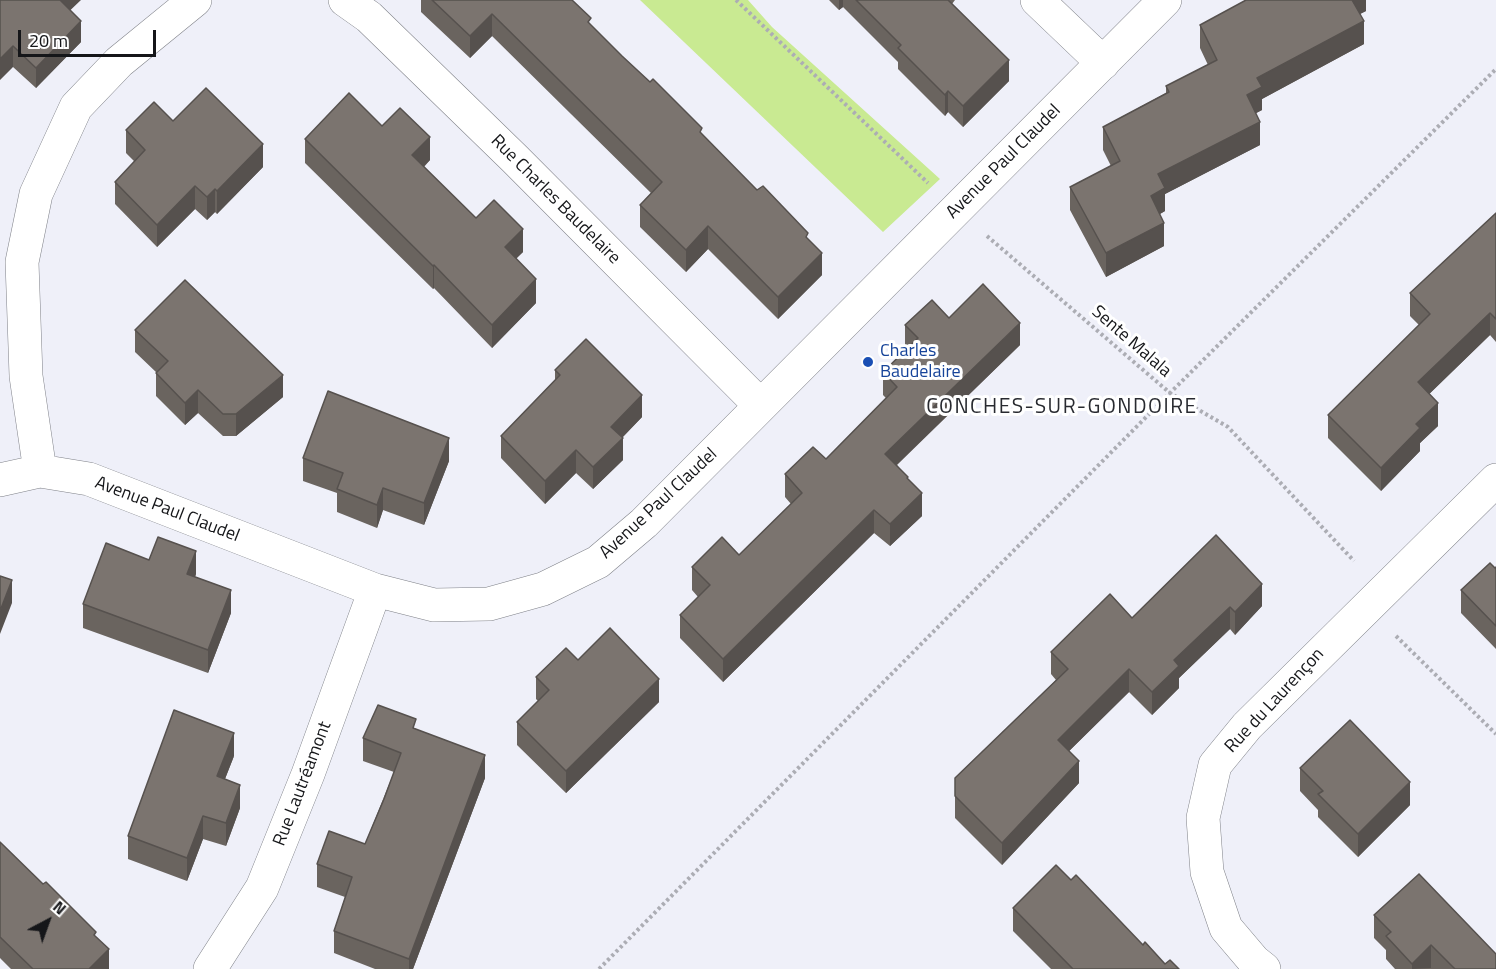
<!DOCTYPE html>
<meta charset="utf-8">
<style>
body{margin:0}
#map{position:relative;width:1496px;height:969px;overflow:hidden;background:#eff0f9;font-family:"Titillium Web",sans-serif}
canvas{display:block}
.north{position:absolute;left:18px;top:891px;width:60px;height:60px;-webkit-text-stroke:4px #fff;paint-order:stroke;rotate:41deg;font-size:16px;font-weight:700;line-height:24px;text-align:center;color:#151619}
.north::after{content:'';display:block;margin:auto;width:21px;height:27px;background:#151619;clip-path:polygon(50% 0,100% 100%,50% 72%,0 100%)}
.scale{position:absolute;left:18px;top:30px;width:138px;height:27px;box-sizing:border-box;border:3px solid #151619;border-top:0;padding-left:8px;font-size:18px;line-height:21px;white-space:nowrap;color:#151619;-webkit-text-stroke:4px #fff;paint-order:stroke}
</style>
<div id="map">
<canvas width="1496" height="969"></canvas>
<div class="north">N</div>
<div class="scale">20 m</div>
</div>
<script>
const c = document.querySelector('canvas').getContext('2d');
c.lineJoin = 'round';
function paint(path, color) { c.fillStyle = color; c.fill(path, 'evenodd'); }
const shape = rows => new Path2D(rows.map(r => 'M' + r).join(''));
function trace(path, color, width, dash) { c.strokeStyle = color; c.lineWidth = width; c.lineCap = dash ? 'butt' : 'round'; c.setLineDash(dash || []); c.stroke(path); }
function label(font, color, halo, rows, align = 'center') {
  c.font = font + ' "Titillium Web",sans-serif'; c.lineWidth = 6; c.setLineDash([]); c.textBaseline = 'middle'; c.strokeStyle = halo; c.fillStyle = color; for (const [text, x, y, turn = 0] of rows) {
    c.save(); c.translate(x, y); c.rotate((+turn || 0) * Math.PI / 180); c.textAlign = isNaN(turn) ? turn : align; if (halo) c.strokeText(text, 0, 0); c.fillText(text, 0, 0); c.restore();
  }
}
paint(shape([
 [640,0,748,0,772,27,940,179,883,232]
]), '#c9ea92');
const street = shape([
 [345,0,369,17,515,159,760,405],
 [1037,0,1103,63],
 [40,471,26,376,22,262,36,194,76,107,119,62,195,0],
 [0,480,40,471,89,479,375,590,434,605,489,604,543,589,598,562,644,523,1165,0],
 [210,969,262,888,308,774,375,590],
 [1264,969,1254,961,1226,928,1207,872,1203,818,1215,765,1247,726,1496,480]
]);
trace(street, '#7f8188', 34);
trace(shape([
 [736,0,928,183],
 [987,236,1170,393,1228,427,1354,561],
 [1396,636,1496,734],
 [599,969,1170,393,1496,69]
]), '#acadb4', 4, [3, 3]);
trace(street, '#fff', 33);
paint(shape([
 [0,0,70,10,81,42,36,88,13,67],
 [421,0,572,0,591,25,757,190,808,239,822,275,778,319,708,249,686,272,640,227,640,205,651,193,492,36,470,58,421,12],
 [829,0,955,0,952,4,1009,81,963,127,948,112,945,116,898,69,898,62,843,7,839,10],
 [1366,0,1366,11,1360,14,1364,44,1262,99,1262,110,1256,113,1260,145,1165,194,1165,211,1160,214,1164,246,1106,277,1070,210,1070,187,1111,166,1103,150,1103,127,1166,93,1166,86,1208,65,1200,48,1200,25],
 [173,121,263,167,217,214,215,212,207,220,195,209,157,247,115,204,115,182,135,162,126,153,126,130],
 [382,126,430,160,424,167,476,218,523,252,516,258,536,303,492,348,434,288,433,289,305,163,305,139],
 [1496,213,1496,342,1490,335,1429,394,1438,426,1420,443,1420,451,1381,491,1328,438,1328,415,1419,325,1410,316,1410,293],
 [949,318,1020,345,897,465,908,479,922,516,890,546,874,533,723,682,680,638,680,615,698,597,692,590,692,567,739,555,791,504,785,497,785,474,826,459,886,398,883,395,883,372,907,349,905,348,905,325],
 [135,330,283,397,236,436,223,436,198,413,185,425,156,396,156,373,157,373,135,352],
 [555,370,642,417,622,438,623,460,593,489,576,473,545,504,501,458,501,436,555,380],
 [303,458,449,461,424,525,383,510,377,528,337,512,337,493,303,481],
 [1216,535,1262,606,1235,635,1230,629,1179,678,1179,688,1152,715,1129,692,1069,751,1079,783,1002,865,955,818,955,778,1056,680,1051,674,1051,652,1132,618],
 [1496,567,1496,649,1461,613,1461,590],
 [196,574,195,577,231,613,208,673,83,628,83,604],
 [578,660,659,702,566,793,517,745,517,722,538,701,536,699,536,677],
 [416,729,485,778,413,969,375,969,334,953,334,931,345,897,317,887,317,864,365,844,394,772,363,761,363,738],
 [234,756,225,779,240,808,226,846,203,839,187,881,128,859,128,836],
 [1300,768,1410,805,1358,857,1318,817,1318,810,1300,791],
 [0,842,96,937,109,969,11,969,0,958],
 [1013,908,1143,945,1165,964,1179,969,1051,969,1013,931],
 [1374,915,1496,969,1395,969,1386,959,1386,950,1374,938]
]), '#6a645f');
paint(shape([
 [59,0,81,0,59,21],
 [839,0,843,0,843,7,839,10],
 [1350,0,1366,0,1366,11,1350,19],
 [492,14,492,36,470,58,470,36],
 [81,21,81,42,36,88,36,68],
 [1364,21,1364,44,1262,99,1262,110,1247,118,1247,95,1257,78],
 [13,46,13,67,0,80,0,59],
 [1009,60,1009,81,963,127,963,106],
 [948,91,948,112,945,116,945,95],
 [1260,122,1260,145,1165,194,1165,211,1151,219,1151,196,1158,174],
 [430,137,430,160,412,178,412,155],
 [263,144,263,167,217,214,217,191],
 [195,186,195,209,157,247,157,225],
 [215,189,215,212,207,220,207,197],
 [1164,223,1164,246,1106,277,1106,253],
 [708,226,708,249,686,272,686,250],
 [523,229,523,252,505,270,505,247],
 [822,253,822,275,778,319,778,297],
 [434,265,434,288,433,289,433,266],
 [536,279,536,303,492,348,492,325],
 [1490,313,1490,335,1418,405,1418,382],
 [1020,323,1020,345,885,476,885,454],
 [283,375,283,397,236,436,236,414],
 [198,390,198,413,185,425,185,403],
 [642,395,642,417,615,445,623,438,623,460,593,489,593,467,611,427],
 [1438,403,1438,426,1420,443,1420,451,1381,491,1381,468,1416,424],
 [449,438,449,461,424,525,424,503],
 [576,450,576,473,545,504,545,481],
 [383,488,383,510,377,528,377,505],
 [922,493,922,516,890,546,890,524],
 [874,510,874,533,723,682,723,659],
 [196,551,196,574,187,597,187,574],
 [12,580,12,603,0,634,0,611],
 [1262,584,1262,606,1235,635,1235,612],
 [231,590,231,613,208,673,208,650],
 [1230,607,1230,629,1179,678,1179,688,1152,715,1152,692,1174,660],
 [1129,669,1129,692,1058,762,1058,740],
 [659,679,659,702,566,793,566,771],
 [234,733,234,756,217,799,217,776],
 [485,755,485,778,413,969,409,969,409,959],
 [1079,761,1079,783,1002,865,1002,843],
 [1410,782,1410,805,1358,857,1358,834],
 [240,785,240,808,226,846,226,823],
 [203,816,203,839,187,881,187,858],
 [1431,945,1431,968,1412,969,1412,964],
 [109,949,109,969,89,969]
]), '#56514e');
const building = shape([
 [0,0,60,0,81,21,36,68,13,46,0,59,0,0],
 [432,0,572,0,591,18,588,22,622,56,650,82,653,79,702,128,700,132,757,190,763,186,808,233,806,237,822,253,778,297,708,226,686,250,640,205,662,182,632,152,492,14,470,36,432,0],
 [856,0,948,0,1009,60,963,106,948,91,945,95,898,48,901,45,856,0],
 [1246,0,1352,0,1364,21,1257,78,1262,87,1247,95,1260,122,1158,174,1165,188,1151,196,1164,223,1106,253,1070,187,1120,161,1103,127,1169,92,1166,86,1217,60,1200,25,1246,0],
 [206,88,263,144,217,191,215,189,207,197,195,186,157,225,115,182,145,150,126,130,154,102,173,121,206,88],
 [349,93,382,126,400,108,430,137,412,155,476,218,494,200,523,229,505,247,536,279,492,325,434,265,433,266,305,139,349,93],
 [1496,213,1496,319,1490,313,1418,382,1438,403,1416,424,1420,428,1381,468,1328,415,1430,314,1410,293,1496,213],
 [185,280,283,375,236,414,223,414,198,390,185,403,156,373,168,361,135,330,185,280],
 [983,284,1020,323,885,454,908,477,907,478,922,493,890,524,874,510,723,659,680,615,710,585,692,567,722,537,739,555,802,493,785,474,813,447,826,459,897,387,883,372,918,338,905,325,932,300,949,318,983,284],
 [586,339,642,395,611,427,623,438,593,467,576,450,545,481,501,436,560,375,555,370,586,339],
 [328,391,449,438,424,503,383,488,377,505,337,489,343,473,303,458,328,391],
 [1216,535,1262,584,1235,612,1230,607,1174,660,1179,666,1152,692,1129,669,1058,740,1079,761,1002,843,955,796,955,778,1068,669,1051,652,1110,594,1132,618,1216,535],
 [158,537,196,551,187,574,231,590,208,650,83,604,106,543,149,560,158,537],
 [1490,563,1495,568,1496,567,1496,626,1461,590,1490,563],
 [0,576,12,580,0,611,0,576],
 [610,628,659,679,566,771,517,722,549,690,536,677,566,648,578,660,610,628],
 [378,705,416,719,413,728,485,755,409,959,334,931,352,877,317,864,329,831,365,844,384,799,401,753,363,738,378,705],
 [174,710,234,733,217,776,240,785,226,823,203,816,187,858,128,836,174,710],
 [1350,720,1410,782,1358,834,1318,794,1323,791,1300,768,1350,720],
 [0,842,43,884,46,882,96,932,94,935,109,949,89,969,33,969,0,937,0,842],
 [1056,865,1071,880,1076,875,1143,945,1145,942,1165,964,1170,960,1179,969,1073,969,1013,908,1056,865],
 [1419,874,1496,954,1496,969,1455,969,1431,945,1412,964,1386,936,1391,932,1374,915,1419,874]
]);
paint(building, '#7b746f');
trace(building, '#56514e', 1.5);
for (const [x, y, r, color] of [
 [868,362,6,"#1a4fb4"]
]) { const dot = new Path2D(); dot.arc(x, y, r, 0, 2 * Math.PI); c.fillStyle = color; c.fill(dot); trace(dot, '#fff', 2); }
label('18px', '#151619', '#fff', [
 ["Avenue Paul Claudel",1004,162,-45],
 ["Rue Charles Baudelaire",555,200,45],
 ["Sente Malala",1131,342,41],
 ["Avenue Paul Claudel",659,504,-43],
 ["Avenue Paul Claudel",167,510,21],
 ["Rue du Laurençon",1275,701,-47],
 ["Rue Lautréamont",303,784,-69]
]);
label('18px', '#164399', '#fff', [
 ["Charles",880,352],
 ["Baudelaire",880,373]
], 'left');
c.letterSpacing = '1.5px';
label('21px', '#282a30', '#fff', [
 ["CONCHES-SUR-GONDOIRE",1062,408]
]);
c.letterSpacing = '0px';
</script>
